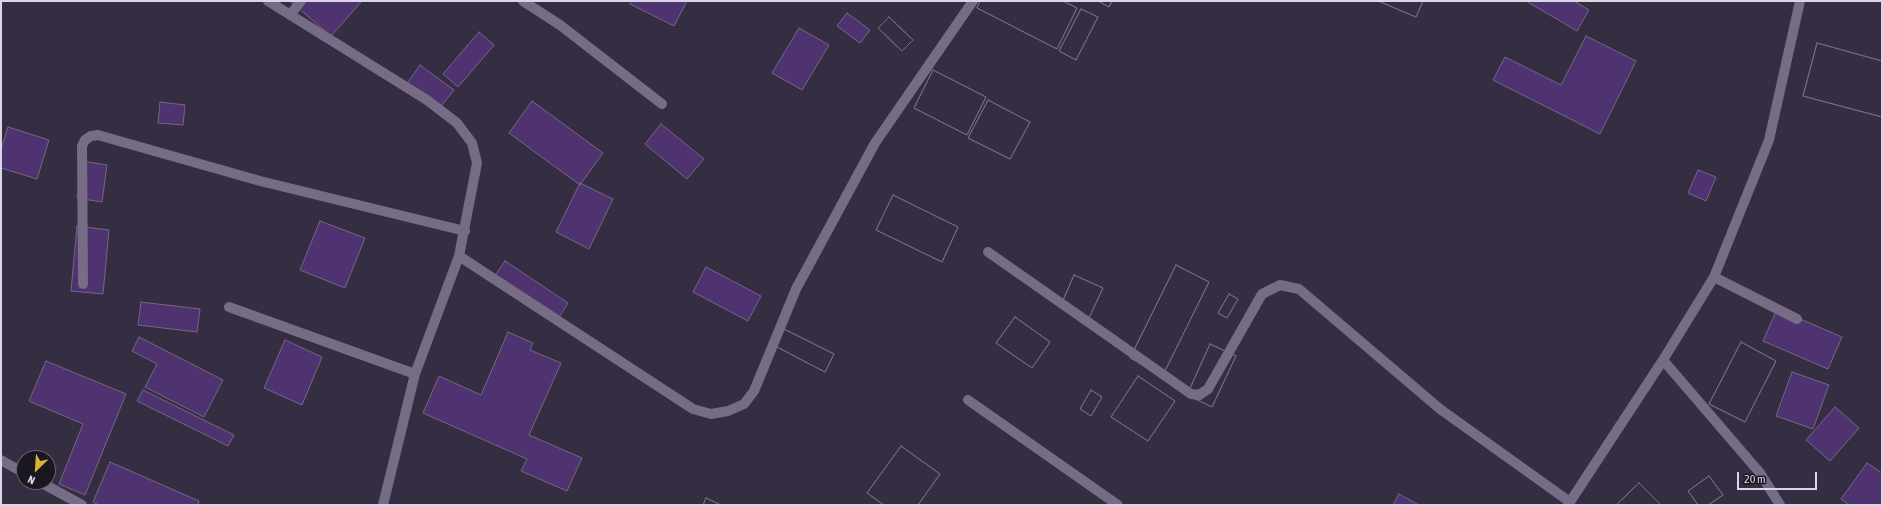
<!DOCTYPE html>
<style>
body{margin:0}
#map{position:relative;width:1883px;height:506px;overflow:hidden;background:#352d42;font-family:"Asap Condensed",sans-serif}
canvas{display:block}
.frame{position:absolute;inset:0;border:2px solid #dbd6e4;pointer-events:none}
.north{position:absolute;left:16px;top:450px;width:40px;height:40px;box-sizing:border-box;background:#1b1721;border:1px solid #68636f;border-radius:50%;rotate:205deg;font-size:11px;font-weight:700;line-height:16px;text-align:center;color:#dbd6e4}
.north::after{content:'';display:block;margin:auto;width:14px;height:18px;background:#d7b434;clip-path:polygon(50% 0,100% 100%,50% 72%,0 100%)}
.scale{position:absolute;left:1737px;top:472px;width:80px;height:18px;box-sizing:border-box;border:2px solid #dbd6e4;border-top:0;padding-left:5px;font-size:12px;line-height:14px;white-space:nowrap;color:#dbd6e4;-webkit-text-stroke:3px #1b1721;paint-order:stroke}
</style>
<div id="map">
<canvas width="1883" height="506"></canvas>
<div class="frame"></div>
<div class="north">N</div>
<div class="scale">20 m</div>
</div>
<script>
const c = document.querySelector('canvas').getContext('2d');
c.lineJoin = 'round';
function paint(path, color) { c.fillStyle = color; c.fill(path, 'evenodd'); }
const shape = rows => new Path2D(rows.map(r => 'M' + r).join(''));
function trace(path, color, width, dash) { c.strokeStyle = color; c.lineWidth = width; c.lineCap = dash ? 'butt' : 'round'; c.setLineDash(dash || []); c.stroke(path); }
const building = shape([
 [290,1,362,1,331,36,290,1],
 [631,1,687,1,674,26,630,4,631,1],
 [980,1,1063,1,1077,8,1057,49,977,8,980,1],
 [980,1,1063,1,1077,8,1057,49,977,8,980,1],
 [1098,1,1112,1,1109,7,1098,1],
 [1098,1,1112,1,1109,7,1098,1],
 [1378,1,1423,1,1416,17,1378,1],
 [1378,1,1423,1,1416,17,1378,1],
 [1526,1,1574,1,1589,10,1577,31,1526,1],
 [1081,9,1098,17,1076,60,1059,51,1081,9],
 [1081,9,1098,17,1076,60,1059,51,1081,9],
 [847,13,870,30,860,43,837,26,847,13],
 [889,17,913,40,902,51,878,28,889,17],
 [889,17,913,40,902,51,878,28,889,17],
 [799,28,829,45,802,90,772,73,799,28],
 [479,32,494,45,458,87,443,74,479,32],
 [1586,36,1636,61,1600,134,1493,80,1505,57,1561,85,1586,36],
 [1817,43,1882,61,1882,117,1803,96,1817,43],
 [1817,43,1882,61,1882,117,1803,96,1817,43],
 [420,65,454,90,439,109,406,85,420,65],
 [933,70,986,97,967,135,914,108,933,70],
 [933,70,986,97,967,135,914,108,933,70],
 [988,100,1030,122,1010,159,968,138,988,100],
 [988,100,1030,122,1010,159,968,138,988,100],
 [532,101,603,153,580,185,509,133,532,101],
 [160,102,185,105,183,125,158,123,160,102],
 [661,124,704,159,687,179,645,144,661,124],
 [8,127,49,140,37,179,1,168,1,149,8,127],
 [82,161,107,165,102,202,77,198,82,161],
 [1698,170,1716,177,1706,201,1688,193,1698,170],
 [580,183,613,199,589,249,556,232,580,183],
 [893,195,958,227,942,262,876,230,893,195],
 [893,195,958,227,942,262,876,230,893,195],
 [320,221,365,238,345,288,300,270,320,221],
 [77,226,109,230,103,294,71,291,77,226],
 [505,261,568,303,558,319,494,277,505,261],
 [1176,265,1209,282,1163,375,1130,358,1176,265],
 [1176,265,1209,282,1163,375,1130,358,1176,265],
 [706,267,761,296,748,321,693,292,706,267],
 [1074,275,1103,288,1088,320,1060,307,1074,275],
 [1074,275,1103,288,1088,320,1060,307,1074,275],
 [1229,294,1238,299,1227,318,1218,313,1229,294],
 [1229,294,1238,299,1227,318,1218,313,1229,294],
 [141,302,200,309,197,332,138,325,141,302],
 [1777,309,1842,337,1828,369,1763,341,1777,309],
 [1015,317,1050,342,1032,368,996,343,1015,317],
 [1015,317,1050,342,1032,368,996,343,1015,317],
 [784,329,834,354,825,372,775,346,784,329],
 [784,329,834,354,825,372,775,346,784,329],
 [508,332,533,343,530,350,561,363,529,435,582,458,567,491,521,471,527,459,423,413,439,376,481,395,508,332],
 [139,337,223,380,204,417,145,387,157,364,132,351,139,337],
 [285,340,322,357,302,405,264,388,285,340],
 [1741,342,1776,361,1745,422,1709,404,1741,342],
 [1741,342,1776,361,1745,422,1709,404,1741,342],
 [1210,344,1236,356,1212,407,1187,395,1210,344],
 [1210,344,1236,356,1212,407,1187,395,1210,344],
 [46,361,126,394,85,495,59,484,83,424,29,401,46,361],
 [1792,372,1829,385,1813,429,1776,416,1792,372],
 [1138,376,1175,401,1148,441,1111,417,1138,376],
 [1138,376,1175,401,1148,441,1111,417,1138,376],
 [143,390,234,435,228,446,137,401,143,390],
 [1091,390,1102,397,1091,416,1080,409,1091,390],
 [1091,390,1102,397,1091,416,1080,409,1091,390],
 [1835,407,1859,428,1830,461,1806,440,1835,407],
 [901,446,940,474,918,505,884,505,867,493,901,446],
 [901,446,940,474,918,505,884,505,867,493,901,446],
 [110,462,199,501,198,505,99,505,93,502,110,462],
 [1867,463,1882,473,1882,502,1880,505,1849,505,1841,499,1867,463],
 [1709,476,1723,495,1708,505,1698,505,1688,491,1709,476],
 [1709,476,1723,495,1708,505,1698,505,1688,491,1709,476],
 [1639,483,1661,505,1616,505,1639,483],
 [1639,483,1661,505,1616,505,1639,483],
 [1399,494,1419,505,1393,505,1399,494],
 [706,498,721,505,703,505,706,498],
 [706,498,721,505,703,505,706,498]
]);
paint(building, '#4f3370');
trace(building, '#726981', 1);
trace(shape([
 [268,1,427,100,457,123,472,143,477,163,459,256,415,374,383,505],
 [523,1,560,25,662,104],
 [290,15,301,1],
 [988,252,1191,394,1199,395,1208,389,1262,294,1280,285,1299,289,1440,409,1570,502],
 [459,256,693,409,711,414,728,411,744,404,754,391,796,289,875,143,973,1],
 [1714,277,1797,319],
 [83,284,82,146,85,140,91,136,98,135,260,181,465,231],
 [229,307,415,374],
 [1663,360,1760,473,1780,505],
 [968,400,1118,505],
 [1,460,24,473],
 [40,482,82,505],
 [1568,505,1663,360,1714,277,1769,140,1800,1]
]), '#766c85', 10);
</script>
